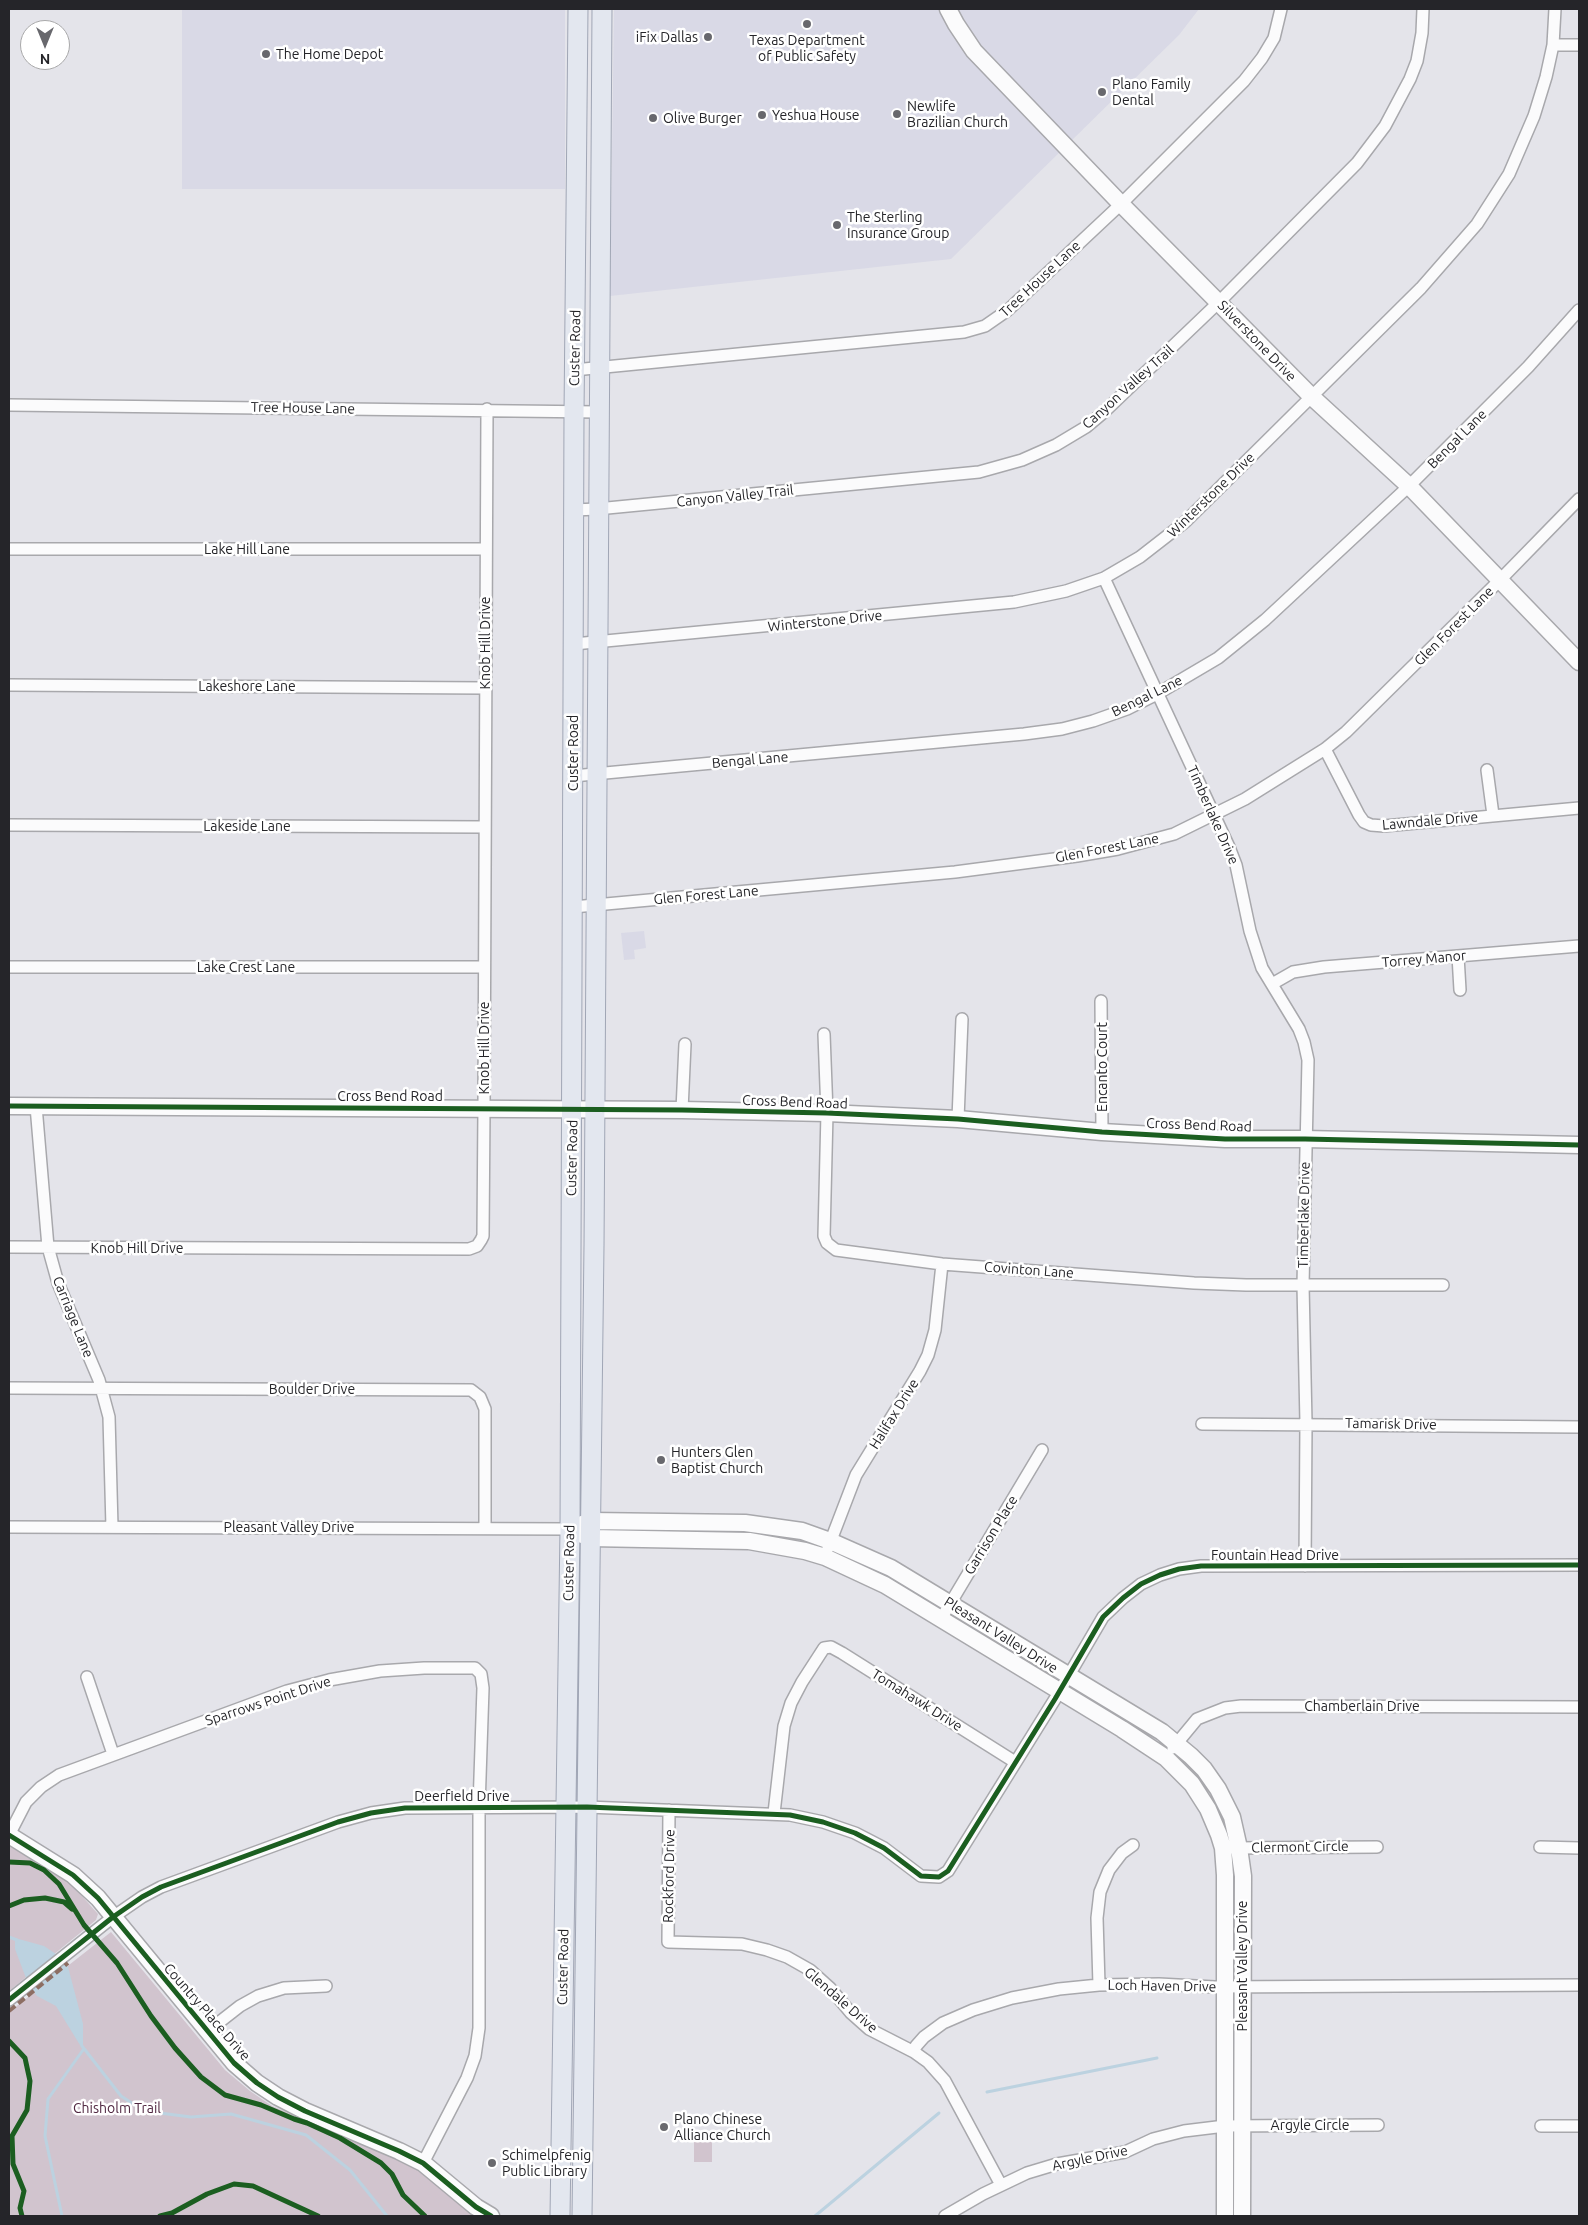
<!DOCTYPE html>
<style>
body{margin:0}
#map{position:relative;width:1588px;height:2225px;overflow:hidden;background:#e4e4ea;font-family:Ubuntu,sans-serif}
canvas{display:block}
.frame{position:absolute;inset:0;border:10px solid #252529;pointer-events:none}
.north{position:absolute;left:20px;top:20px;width:50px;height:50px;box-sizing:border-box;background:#fff;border:1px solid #a8a8a9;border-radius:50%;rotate:180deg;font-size:14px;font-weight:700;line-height:20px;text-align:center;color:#252529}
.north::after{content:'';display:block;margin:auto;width:18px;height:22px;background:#68686d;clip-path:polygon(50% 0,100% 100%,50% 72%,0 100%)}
</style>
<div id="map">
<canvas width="1588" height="2225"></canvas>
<div class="frame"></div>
<div class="north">N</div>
</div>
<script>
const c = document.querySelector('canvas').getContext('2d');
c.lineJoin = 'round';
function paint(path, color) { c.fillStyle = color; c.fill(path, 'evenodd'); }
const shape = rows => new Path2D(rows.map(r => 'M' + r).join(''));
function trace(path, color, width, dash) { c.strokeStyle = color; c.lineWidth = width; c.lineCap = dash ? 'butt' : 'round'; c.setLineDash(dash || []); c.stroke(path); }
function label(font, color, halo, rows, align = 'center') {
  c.font = font + ' Ubuntu,sans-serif'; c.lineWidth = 5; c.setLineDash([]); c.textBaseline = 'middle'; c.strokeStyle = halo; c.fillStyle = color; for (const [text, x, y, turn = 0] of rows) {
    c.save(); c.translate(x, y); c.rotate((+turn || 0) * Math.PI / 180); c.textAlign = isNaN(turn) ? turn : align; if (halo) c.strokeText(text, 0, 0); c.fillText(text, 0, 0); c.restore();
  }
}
paint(shape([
 [182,9,565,9,565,189,182,189],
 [614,9,1199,9,1179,35,951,259,610,296],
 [644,931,646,948,634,950,635,959,624,960,621,933]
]), '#d9d9e6');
paint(shape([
 [9,1846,58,1874,73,1886,98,1914,96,1920,9,1991],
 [111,1932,225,2070,250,2091,272,2106,410,2164,475,2216,9,2216,9,2012],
 [712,2134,712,2162,694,2162,694,2135]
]), '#d1c4ce');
paint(shape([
 [15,1938,44,1946,62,1958,68,1967,83,2024,83,2050,56,2006,37,1996,29,1986,15,1949]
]), '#bcd2e0');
trace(shape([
 [9,1937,17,1940],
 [82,2046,121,2096,144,2111,191,2117,231,2114,306,2135,350,2170,387,2216],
 [987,2092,1157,2058],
 [62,2216,45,2136,48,2099,83,2050],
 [815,2216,939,2113]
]), '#bcd2e0', 3);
const street = shape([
 [1553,45,1579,45],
 [574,370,964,332,985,326,1008,310,1121,204,1244,81,1262,58,1274,38,1281,9],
 [9,405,598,412],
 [574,510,597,509,979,472,1022,460,1056,445,1086,427,1104,412,1219,302,1357,163,1385,126,1410,79,1417,61,1422,33,1423,9],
 [9,549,486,549],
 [1104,578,1229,847,1236,865,1250,931,1262,968,1299,1029,1304,1042,1308,1060,1303,1285,1306,1423,1305,1566],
 [574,644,1014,602,1066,591,1104,578,1140,557,1185,522,1421,288,1477,224,1509,174,1534,116,1546,77,1553,45,1555,9],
 [9,685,485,688],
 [1325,749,1359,815,1364,822,1371,825,1384,826,1579,808],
 [1487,770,1493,815],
 [573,776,1024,734,1062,729,1093,721,1127,709,1157,694,1218,658,1265,620,1409,486,1528,367,1579,310],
 [9,825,485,827],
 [573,907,955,872,1077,856,1118,849,1174,834,1245,799,1325,749,1346,732,1499,581,1579,499],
 [1458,956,1460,990],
 [9,967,484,967],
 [1272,984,1293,972,1324,967,1579,946],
 [1101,1001,1102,1132],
 [824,1034,827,1113,824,1236,827,1243,836,1250,942,1264,1194,1283,1246,1285,1443,1285],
 [36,1106,48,1247,58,1283,99,1380,109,1417,112,1527],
 [682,1110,685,1044],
 [958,1119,962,1019],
 [9,1247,469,1249,477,1246,481,1240,483,1236,484,1108,487,409],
 [9,1388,471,1390,480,1397,485,1409,485,1528],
 [1202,1424,1579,1427],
 [9,1527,570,1529],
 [828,1548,856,1475,920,1371,928,1355,935,1330,942,1264],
 [941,1619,1042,1450],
 [87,1677,113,1754],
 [1173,1748,1197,1719,1225,1708,1241,1706,1579,1707],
 [669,1810,668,1942,742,1944,767,1950,787,1957,810,1970,830,1988,851,2013,869,2029,914,2052,928,2062,945,2081,1001,2185],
 [774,1813,784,1726,791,1703,802,1682,824,1648,831,1647,842,1653,1015,1762],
 [9,1835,26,1802,41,1787,59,1775,287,1691,329,1680,380,1671,424,1668,475,1668,481,1674,483,1688,479,1807,479,2028,475,2056,467,2078,423,2163],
 [1540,1847,1579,1848],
 [1232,1848,1377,1847],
 [1099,1985,1097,1918,1100,1892,1109,1870,1122,1853,1133,1845],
 [9,2000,113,1917,142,1897,161,1887,338,1822,371,1813,405,1808,587,1807,790,1815,823,1822,855,1833,884,1848,921,1876,939,1877,948,1871,1055,1699,1103,1617,1123,1598,1141,1584,1160,1575,1179,1569,1201,1566,1579,1565],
 [208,2031,240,2006,258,1996,284,1988,326,1986],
 [914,2052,916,2046,924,2037,943,2023,973,2010,1012,1998,1059,1989,1099,1985,1159,1984,1215,1987,1579,1985],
 [1541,2126,1579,2126],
 [945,2216,983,2194,1027,2173,1057,2164,1125,2152,1153,2139,1184,2131,1225,2126,1378,2125]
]);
const secondary = shape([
 [948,9,956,24,974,51,1121,204,1312,397,1409,486,1579,662],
 [9,1106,682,1110,827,1113,958,1119,1102,1132,1225,1139,1305,1139,1579,1145],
 [570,1529,590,1521,745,1523,802,1531,830,1541,891,1568,1162,1732,1191,1756,1204,1769,1218,1789,1232,1817,1239,1848,1243,1876,1242,2216],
 [578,1533,590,1538,749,1541,805,1551,825,1557,885,1585,1122,1729,1166,1758,1192,1784,1208,1809,1219,1835,1223,1848,1225,1875,1225,2216],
 [9,1835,73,1875,98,1898,234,2063,257,2083,278,2097,305,2111,399,2151,423,2163,476,2207,491,2216]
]);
const primary = shape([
 [560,2216,570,1529,574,413,578,9],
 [582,2216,594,1246,602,9]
]);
trace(street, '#a8a8ac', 14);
trace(secondary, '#a8a8ac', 19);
trace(primary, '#a0a6b5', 21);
trace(street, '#fbfbfc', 11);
trace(secondary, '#fbfbfc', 16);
trace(primary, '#e3e7ef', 19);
trace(shape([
 [9,2011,68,1963]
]), '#8d6e63', 4, [8, 4]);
trace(shape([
 [9,1106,682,1110,827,1113,958,1119,1102,1132,1225,1139,1305,1139,1579,1145],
 [9,1835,73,1875,98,1898,234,2063,257,2083,278,2097,305,2111,399,2151,423,2163,476,2207,491,2216],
 [9,1862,30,1863,44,1870,59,1884,84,1925,117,1963,151,2016,175,2048,201,2077,225,2095,261,2105,294,2119,307,2123,340,2138,381,2163,392,2174,403,2195,425,2216],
 [9,1906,24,1900,45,1898,64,1902,72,1909],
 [9,2000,113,1917,142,1897,161,1887,338,1822,371,1813,405,1808,587,1807,790,1815,823,1822,855,1833,884,1848,921,1876,939,1877,948,1871,1055,1699,1103,1617,1123,1598,1141,1584,1160,1575,1179,1569,1201,1566,1579,1565],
 [9,2041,25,2058,30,2081,27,2110,12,2136,13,2164,24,2191,20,2208,22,2216],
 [160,2216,172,2213,207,2194,234,2184,253,2186,318,2216]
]), '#1b5e20', 5);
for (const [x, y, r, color] of [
 [807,24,5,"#68686d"],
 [708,37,5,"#68686d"],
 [266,54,5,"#68686d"],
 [1102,92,5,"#68686d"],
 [897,114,5,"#68686d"],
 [762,115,5,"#68686d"],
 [653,118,5,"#68686d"],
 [837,225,5,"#68686d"],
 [661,1460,5,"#68686d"],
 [664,2127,5,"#68686d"],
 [492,2163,5,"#68686d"]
]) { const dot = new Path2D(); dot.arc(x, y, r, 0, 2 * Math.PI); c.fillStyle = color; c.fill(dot); trace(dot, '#fff', 2); }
label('14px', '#252529', '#fff', [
 ["iFix Dallas",698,37,"right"],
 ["Texas Department",807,40,"center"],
 ["of Public Safety",807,56,"center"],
 ["The Home Depot",276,54],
 ["Plano Family",1112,84],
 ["Dental",1112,100],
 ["Newlife",907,106],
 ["Brazilian Church",907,122],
 ["Yeshua House",772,115],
 ["Olive Burger",663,118],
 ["The Sterling",847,217],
 ["Insurance Group",847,233],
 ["Hunters Glen",671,1452],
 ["Baptist Church",671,1468],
 ["Plano Chinese",674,2119],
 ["Alliance Church",674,2135],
 ["Schimelpfenig",502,2155],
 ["Public Library",502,2171]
], 'left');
label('14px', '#252529', '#fff', [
 ["Tree House Lane",1040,279,-43],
 ["Silverstone Drive",1257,341,46],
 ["Custer Road",575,348,-89],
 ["Canyon Valley Trail",1128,387,-42],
 ["Tree House Lane",303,408,1],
 ["Bengal Lane",1457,439,-45],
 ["Winterstone Drive",1211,495,-44],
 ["Canyon Valley Trail",735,496,-6],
 ["Lake Hill Lane",247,549],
 ["Winterstone Drive",825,621,-6],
 ["Glen Forest Lane",1454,626,-45],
 ["Knob Hill Drive",485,643,-90],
 ["Lakeshore Lane",247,686],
 ["Bengal Lane",1147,696,-26],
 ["Custer Road",573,753,-90],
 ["Bengal Lane",750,760,-5],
 ["Timberlake Drive",1213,815,66],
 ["Lawndale Drive",1430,821,-5],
 ["Lakeside Lane",247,826],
 ["Glen Forest Lane",1107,848,-11],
 ["Glen Forest Lane",706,895,-5],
 ["Torrey Manor",1424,959,-5],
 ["Lake Crest Lane",246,967],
 ["Knob Hill Drive",484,1048,-90],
 ["Encanto Court",1102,1067,-90],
 ["Cross Bend Road",390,1096],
 ["Cross Bend Road",795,1102,2],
 ["Cross Bend Road",1199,1125,2],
 ["Custer Road",572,1158,-89],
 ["Timberlake Drive",1304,1215,-89],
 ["Knob Hill Drive",137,1248],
 ["Covinton Lane",1029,1270,4],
 ["Carriage Lane",73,1317,68],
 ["Boulder Drive",312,1389],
 ["Halifax Drive",894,1414,-58],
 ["Tamarisk Drive",1391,1424,1],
 ["Pleasant Valley Drive",289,1527],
 ["Garrison Place",991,1535,-59],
 ["Fountain Head Drive",1275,1555],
 ["Custer Road",569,1563,-89],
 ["Pleasant Valley Drive",1001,1635,32],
 ["Tomahawk Drive",917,1700,32],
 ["Sparrows Point Drive",268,1701,-18],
 ["Chamberlain Drive",1362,1706],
 ["Deerfield Drive",462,1796],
 ["Clermont Circle",1300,1847,-1],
 ["Rockford Drive",669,1876,-89],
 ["Pleasant Valley Drive",1242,1966,-90],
 ["Custer Road",563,1967,-89],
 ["Loch Haven Drive",1162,1986,1],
 ["Glendale Drive",841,2000,41],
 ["Country Place Drive",207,2012,49],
 ["Argyle Circle",1310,2125],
 ["Argyle Drive",1090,2158,-12]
]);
label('14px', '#502741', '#fff', [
 ["Chisholm Trail",117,2108]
]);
</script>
